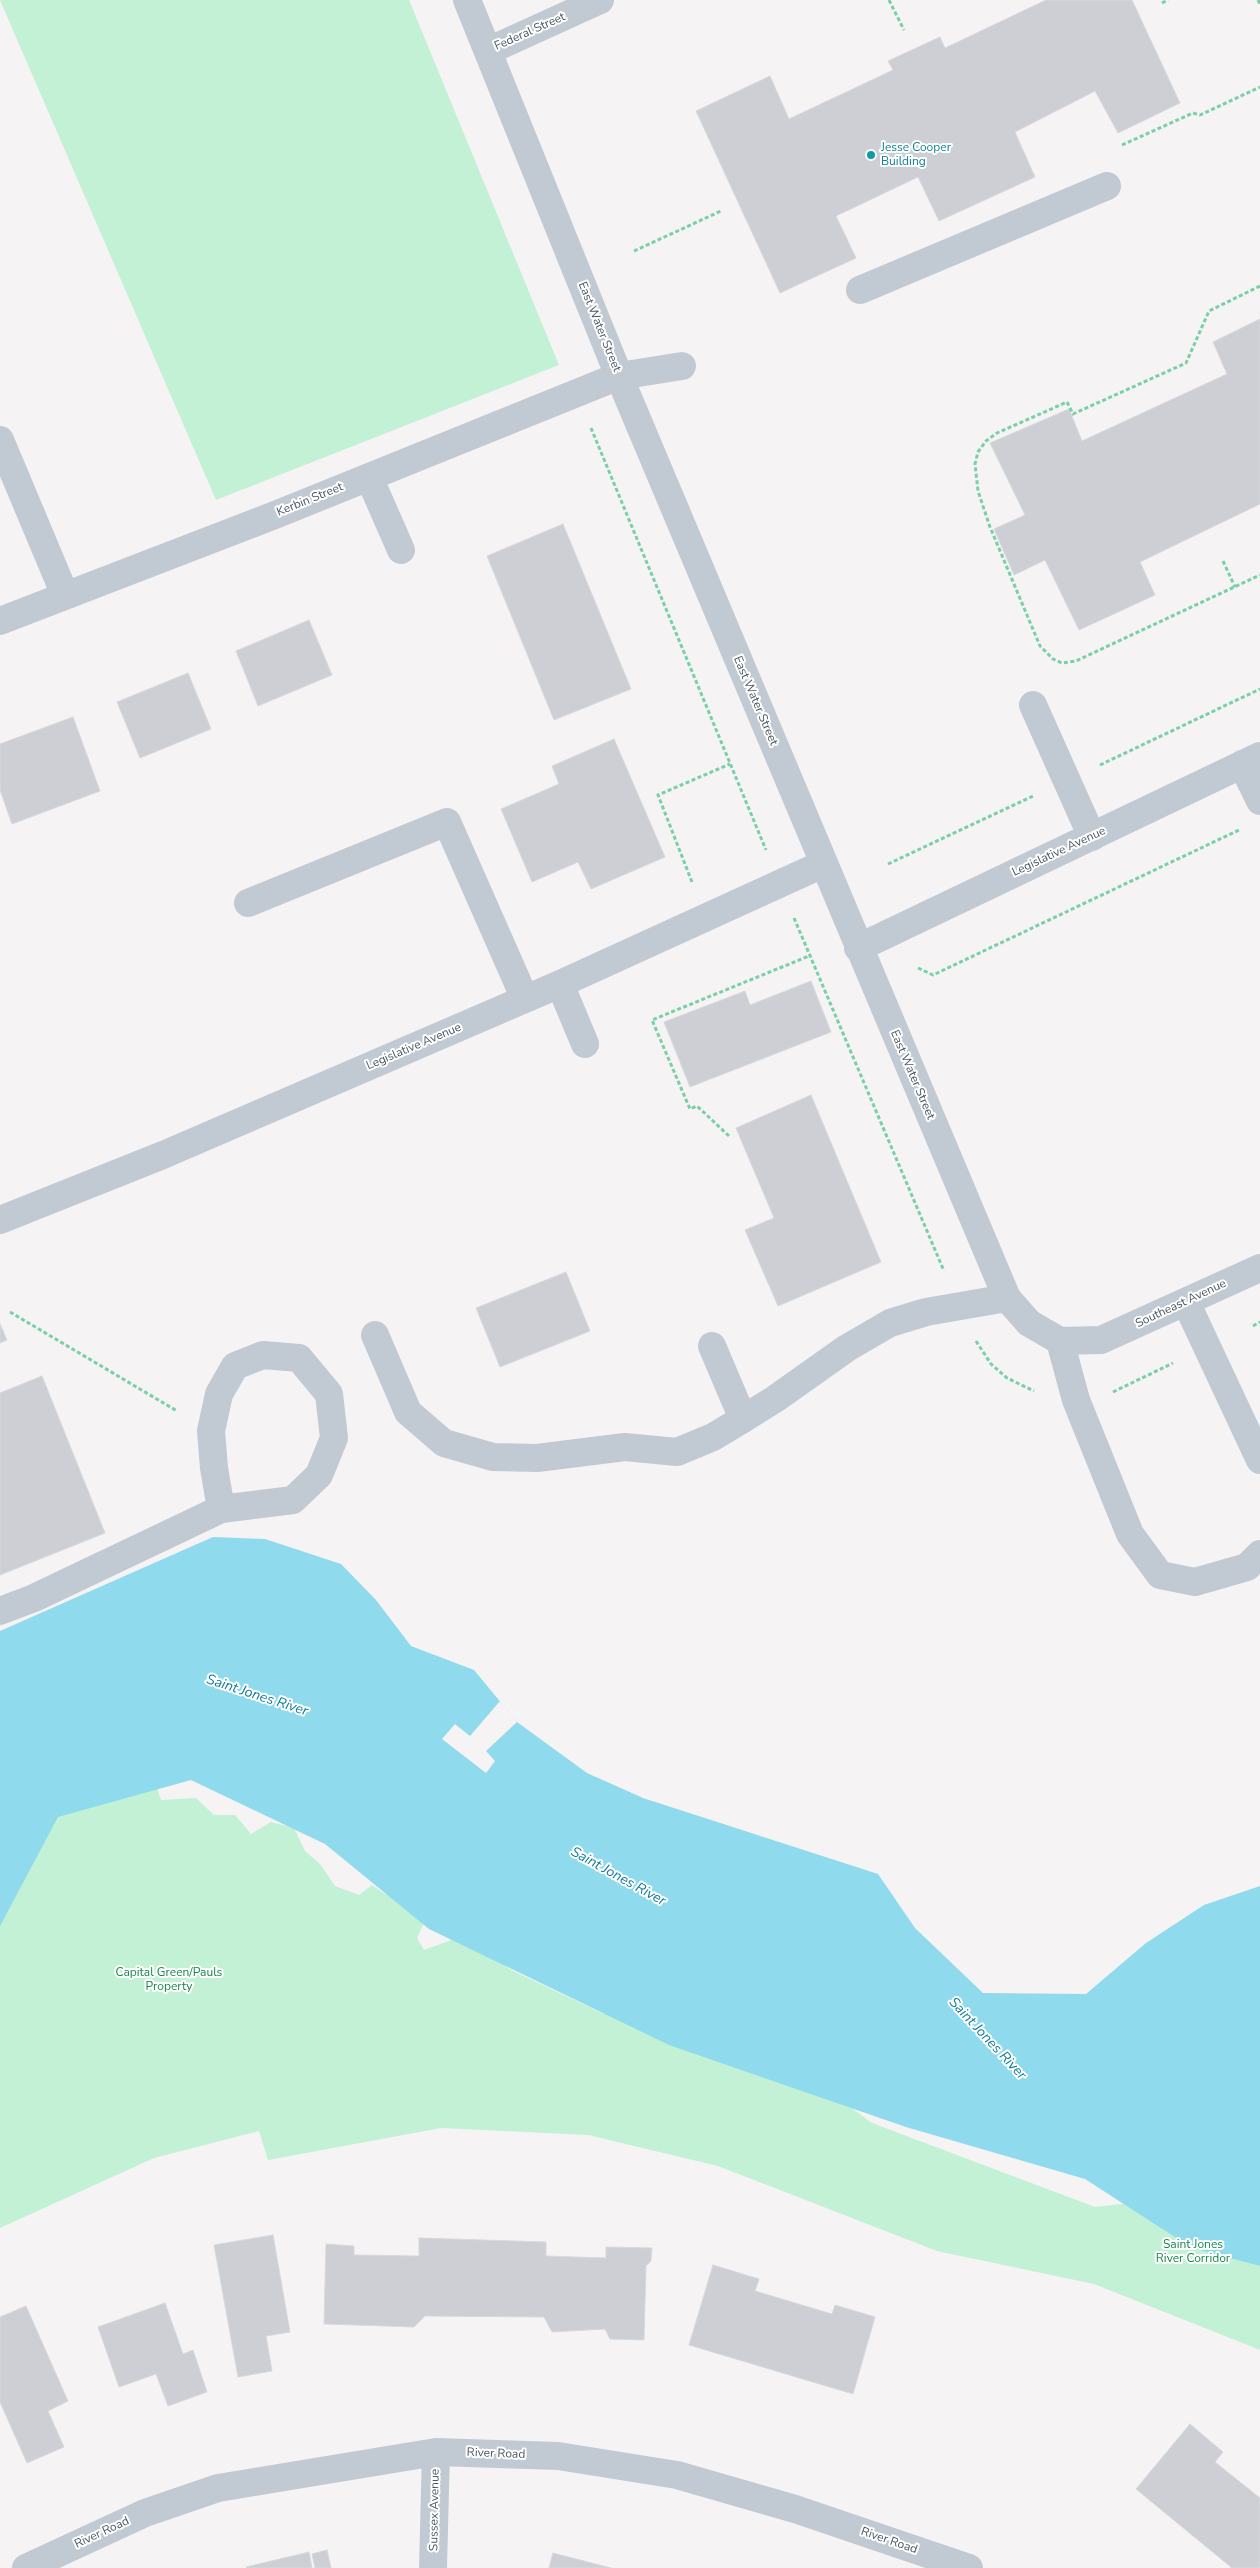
<!DOCTYPE html>
<style>
body{margin:0}
canvas{display:block;background:#f5f3f3}
</style>
<canvas width="1260" height="2568"></canvas>
<script>
const c = document.querySelector('canvas').getContext('2d');
c.lineJoin = 'round';
function paint(path, color) { c.fillStyle = color; c.fill(path, 'evenodd'); }
const shape = rows => new Path2D(rows.map(r => 'M' + r).join(''));
function trace(path, color, width, dash) { c.strokeStyle = color; c.lineWidth = width; c.lineCap = dash ? 'butt' : 'round'; c.setLineDash(dash || []); c.stroke(path); }
function label(font, color, halo, rows, align = 'center') {
  c.font = font + ' "Nunito Sans",sans-serif'; c.lineWidth = 4; c.setLineDash([]); c.textBaseline = 'middle'; c.strokeStyle = halo; c.fillStyle = color; for (const [text, x, y, turn = 0] of rows) {
    c.save(); c.translate(x, y); c.rotate((+turn || 0) * Math.PI / 180); c.textAlign = isNaN(turn) ? turn : align; if (halo) c.strokeText(text, 0, 0); c.fillText(text, 0, 0); c.restore();
  }
}
paint(shape([
 [0,0,409,0,559,365,216,500],
 [148,1762,161,1800,196,1798,214,1815,235,1815,251,1834,271,1822,294,1828,305,1851,320,1864,335,1886,359,1895,372,1885,385,1894,409,1883,429,1912,417,1938,424,1950,490,1926,491,1957,513,1971,604,2014,688,2002,803,2072,872,2123,1095,2207,1139,2202,1260,2151,1260,2350,1094,2284,937,2251,718,2166,588,2135,441,2128,268,2160,259,2131,154,2158,0,2228,0,1793]
]), '#c3f1d5');
paint(shape([
 [213,1537,265,1539,341,1564,376,1600,411,1646,474,1670,517,1722,587,1773,643,1798,878,1874,915,1928,983,1993,1086,1994,1146,1943,1204,1905,1260,1886,1260,2266,1192,2248,1085,2179,906,2127,669,2045,429,1929,325,1844,191,1780,58,1817,0,1926,0,1631]
]), '#90daee');
paint(shape([
 [500,1701,517,1722,486,1751,495,1761,486,1773,442,1739,455,1724,470,1736]
]), '#f5f3f3');
const building = shape([
 [1046,0,1132,0,1180,103,1118,133,1095,91,1015,132,1035,177,939,221,918,177,836,216,856,258,780,293,696,111,770,76,789,119,893,70,888,61,940,37,945,48,1046,0],
 [1260,319,1260,504,1140,562,1155,595,1079,630,1045,560,1014,575,994,529,1025,515,990,443,1069,409,1082,441,1227,374,1213,342,1260,319],
 [563,524,631,689,554,720,487,556,563,524],
 [309,620,332,675,258,706,236,651,309,620],
 [188,673,211,729,140,758,117,702,188,673],
 [73,717,100,791,12,824,0,790,0,744,73,717],
 [614,739,665,857,591,889,578,862,532,882,501,809,559,784,552,766,614,739],
 [811,981,831,1032,690,1087,664,1022,745,991,750,1005,811,981],
 [811,1095,881,1262,778,1306,745,1230,774,1218,736,1128,811,1095],
 [566,1272,590,1331,500,1367,476,1308,566,1272],
 [0,1324,7,1340,0,1343,0,1324],
 [42,1376,105,1533,0,1575,0,1393,42,1376],
 [273,2235,290,2332,266,2336,272,2371,238,2377,214,2245,273,2235],
 [419,2238,546,2242,546,2256,606,2258,606,2247,652,2248,651,2261,646,2266,644,2340,610,2339,605,2329,552,2332,544,2317,425,2316,414,2327,324,2324,326,2244,354,2246,354,2255,419,2256,419,2238],
 [713,2265,759,2279,755,2291,832,2314,835,2305,875,2317,853,2394,689,2345,713,2265],
 [165,2303,183,2354,193,2350,207,2392,168,2406,156,2374,119,2387,98,2327,165,2303],
 [26,2306,68,2401,48,2411,64,2447,27,2463,0,2402,0,2317,26,2306],
 [1190,2424,1223,2452,1215,2462,1260,2498,1260,2568,1232,2568,1136,2489,1190,2424],
 [327,2550,331,2568,315,2568,312,2554,327,2550],
 [309,2552,312,2568,247,2568,246,2567,309,2552],
 [553,2553,611,2568,549,2568,553,2553]
]);
paint(building, '#cdcfd5');
trace(building, '#d7d9de', 1);
trace(shape([
 [889,0,904,30],
 [1258,0,1260,4],
 [1162,3,1168,0],
 [1122,145,1193,113,1200,115,1260,87],
 [634,251,721,211],
 [1260,286,1209,311,1186,363,1073,414,1067,402,997,433,986,441,978,452,975,464,978,491,990,527,1040,646,1053,659,1062,663,1076,661,1260,575],
 [591,428,766,850],
 [1223,561,1235,587],
 [1100,765,1260,689],
 [888,864,1033,796],
 [692,882,658,795,730,764],
 [794,918,944,1271],
 [918,968,933,975,1239,830],
 [729,1136,697,1106,690,1109,652,1020,809,956],
 [10,1312,177,1411],
 [1253,1326,1260,1322],
 [976,1341,991,1364,1007,1378,1034,1391],
 [1113,1392,1173,1363]
]), '#7ad0a6', 3, [4, 2.5]);
trace(shape([
 [467,0,619,376,1007,1298,1029,1323,1060,1341,1101,1340,1260,1268],
 [488,51,600,0],
 [860,290,1107,186],
 [0,440,65,595],
 [369,477,401,550],
 [0,621,275,515,619,376,682,366],
 [1033,705,1092,837],
 [1242,764,1260,801],
 [248,903,447,822,525,999],
 [858,948,1260,756],
 [560,984,585,1044],
 [0,1220,163,1155,560,984,823,864],
 [1186,1302,1260,1460],
 [375,1335,408,1412,444,1443,493,1457,537,1458,625,1447,677,1452,713,1437,743,1419,775,1399,847,1348,890,1323,926,1312,1007,1298],
 [1060,1341,1076,1400,1130,1534,1160,1575,1195,1582,1247,1567,1260,1554],
 [712,1346,743,1419],
 [0,1611,34,1598,221,1509,293,1500,319,1475,334,1438,329,1394,299,1358,263,1355,235,1366,219,1394,211,1431,214,1468,221,1509],
 [26,2568,145,2513,218,2488,436,2452,558,2456,677,2475,795,2509,969,2568],
 [433,2568,436,2452]
]), '#c1cad2', 28);
for (const [x, y, r, color] of [
 [871,155,5,"#0f9aa8"]
]) { const dot = new Path2D(); dot.arc(x, y, r, 0, 2 * Math.PI); c.fillStyle = color; c.fill(dot); trace(dot, '#fff', 2); }
label('12px', '#4a5661', '#fff', [
 ["Federal Street",530,32,-24],
 ["East Water Street",599,327,68],
 ["Kerbin Street",310,500,-22],
 ["East Water Street",755,701,67],
 ["Legislative Avenue",1059,852,-25],
 ["Legislative Avenue",414,1047,-23],
 ["East Water Street",912,1075,67],
 ["Southeast Avenue",1181,1304,-25],
 ["River Road",496,2454,2],
 ["Sussex Avenue",435,2510,-89],
 ["River Road",102,2533,-25],
 ["River Road",889,2541,19]
]);
label('12px', '#0d838f', '#fff', [
 ["Jesse Cooper",881,148],
 ["Building",881,162]
], 'left');
label('12px', '#17864f', '#fff', [
 ["Capital Green/Pauls",169,1973],
 ["Property",169,1987],
 ["Saint Jones",1193,2245],
 ["River Corridor",1193,2259]
]);
label('italic 14px', '#0c7c9b', '#fff', [
 ["Saint Jones River",257,1696,18],
 ["Saint Jones River",618,1877,29],
 ["Saint Jones River",987,2039,47]
]);
</script>
